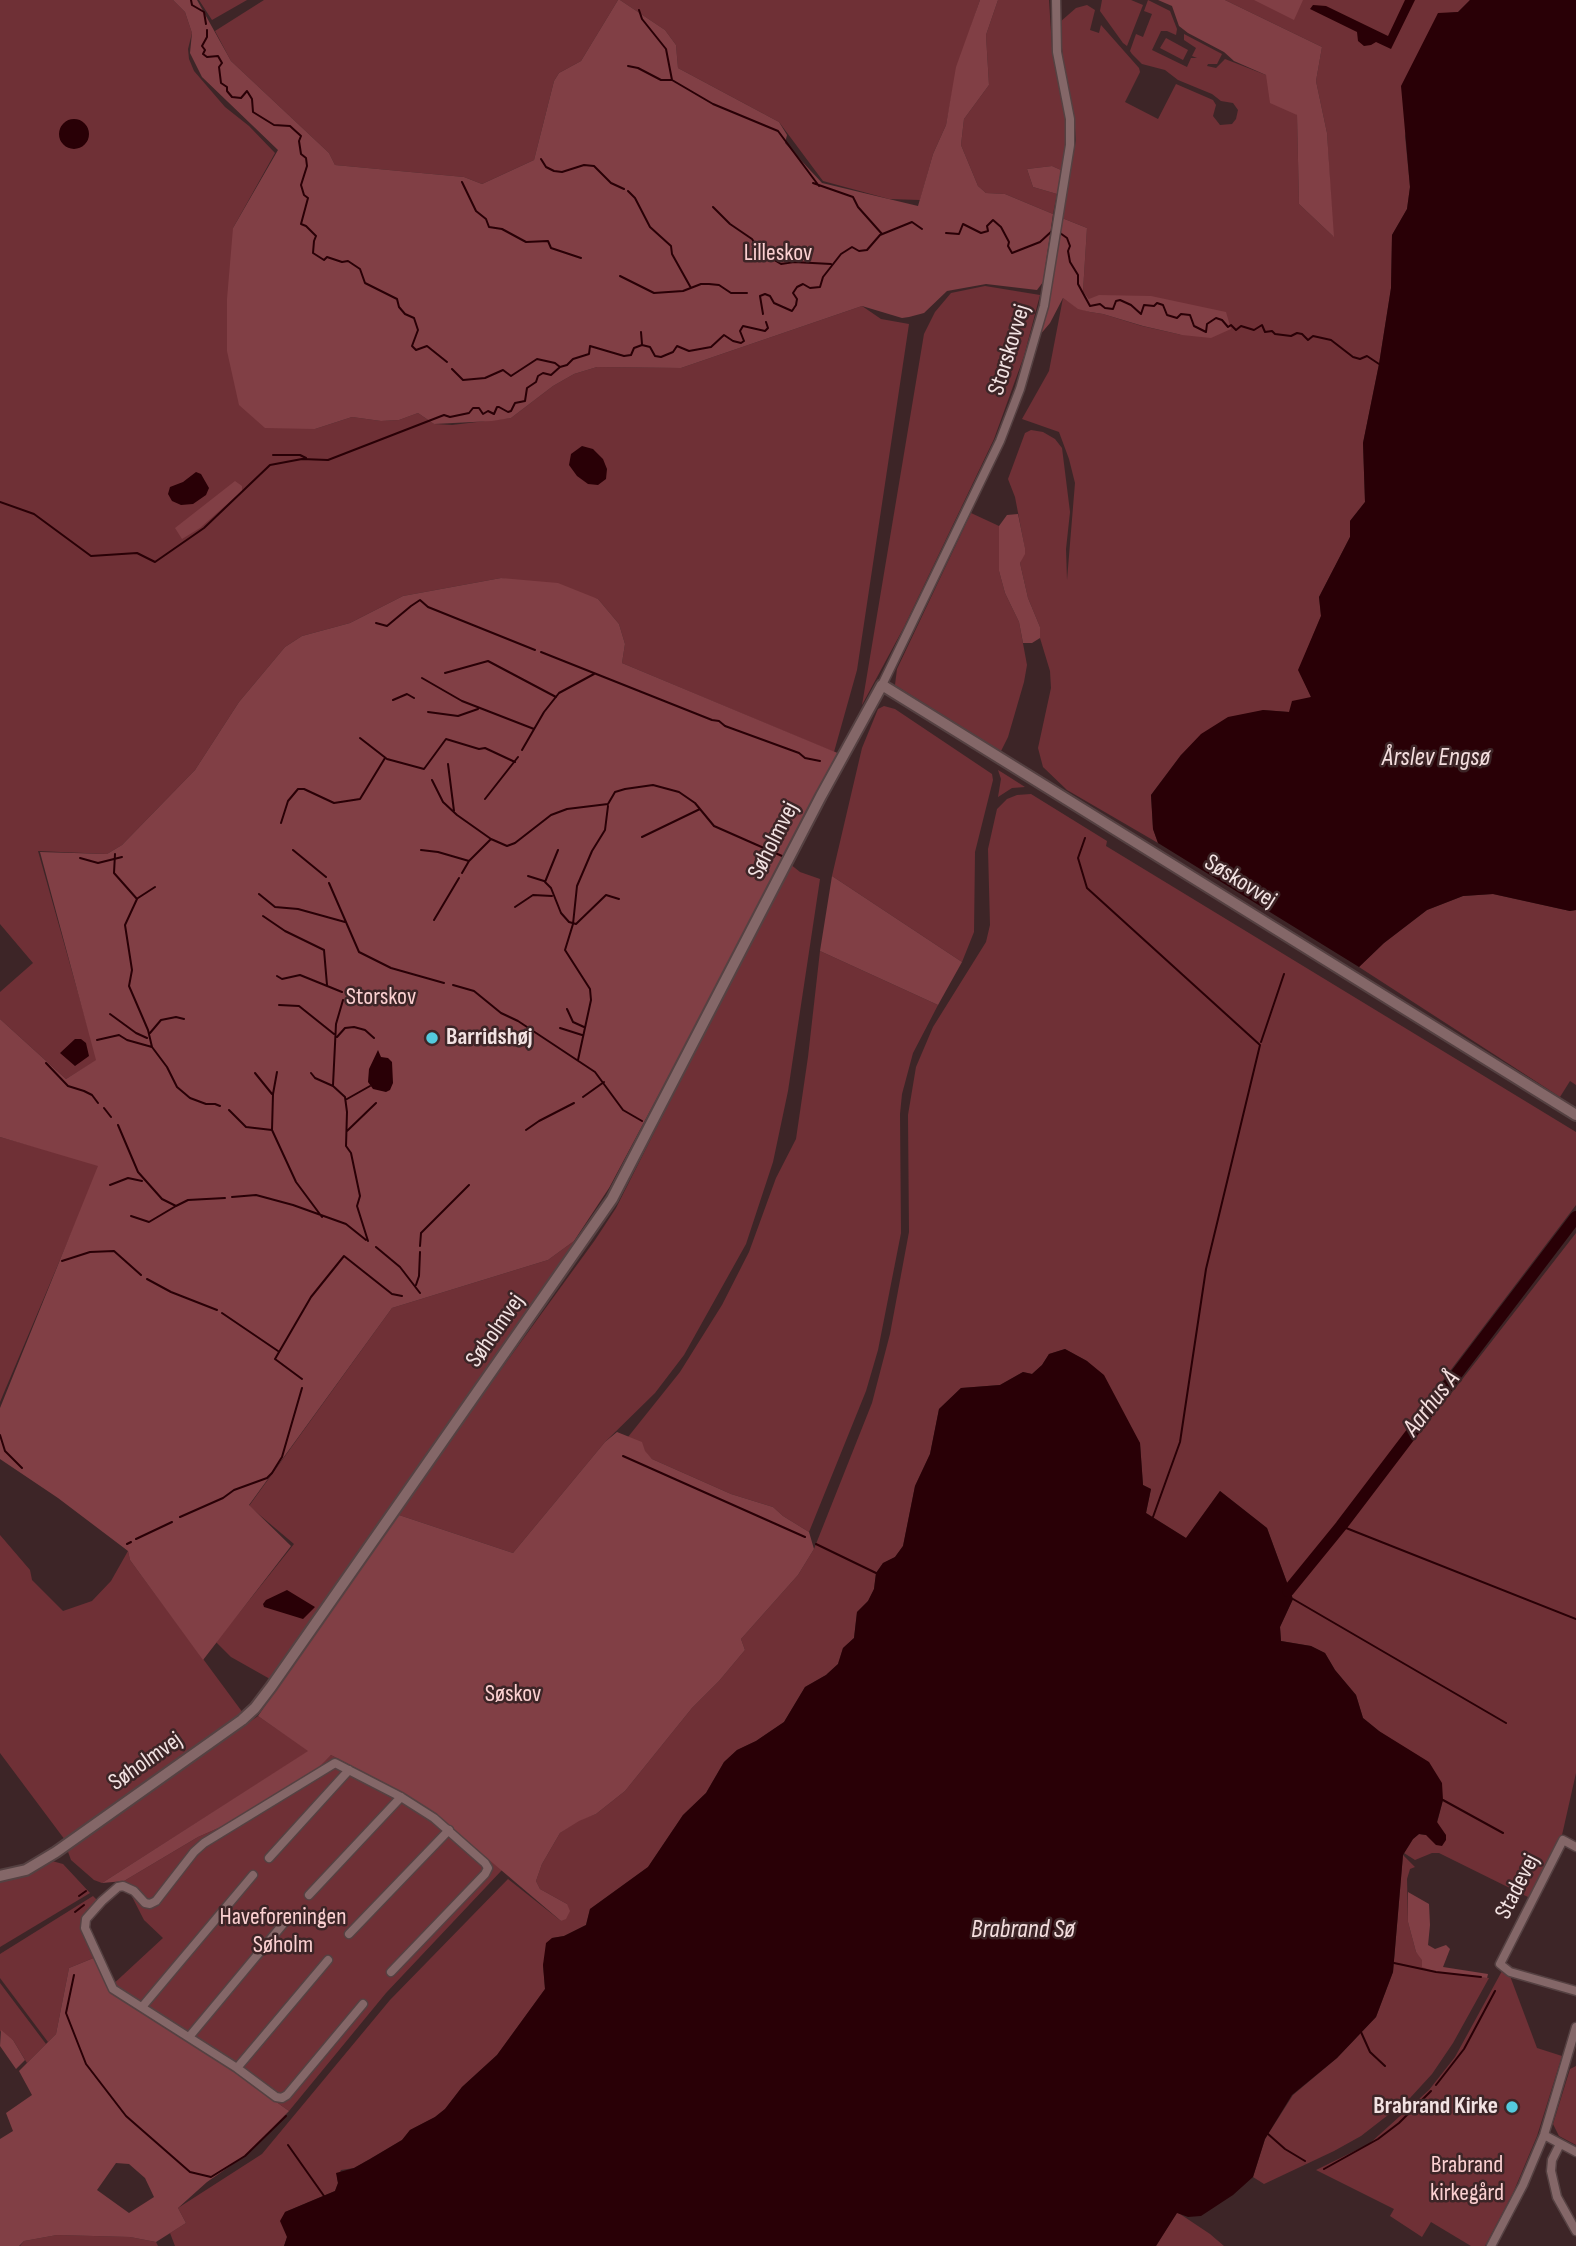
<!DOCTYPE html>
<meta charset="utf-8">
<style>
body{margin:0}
canvas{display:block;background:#3d2527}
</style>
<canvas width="1576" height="2246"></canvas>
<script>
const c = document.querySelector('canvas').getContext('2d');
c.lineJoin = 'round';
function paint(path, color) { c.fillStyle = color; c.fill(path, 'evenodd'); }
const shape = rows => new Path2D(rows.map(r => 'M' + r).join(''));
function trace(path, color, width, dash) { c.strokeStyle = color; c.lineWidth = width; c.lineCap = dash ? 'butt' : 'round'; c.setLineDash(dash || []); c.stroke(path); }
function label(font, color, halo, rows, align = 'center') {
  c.font = font + ' "Sofia Sans Condensed",sans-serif'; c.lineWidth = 5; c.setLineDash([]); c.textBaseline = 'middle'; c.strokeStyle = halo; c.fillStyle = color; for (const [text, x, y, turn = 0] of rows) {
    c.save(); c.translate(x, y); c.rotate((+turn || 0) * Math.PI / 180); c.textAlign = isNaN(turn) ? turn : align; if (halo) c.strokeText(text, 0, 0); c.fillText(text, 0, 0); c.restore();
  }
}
paint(shape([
 [0,0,173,0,185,12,192,33,188,49,189,59,194,71,225,107,249,126,275,153,233,228,315,429,352,417,381,421,399,420,418,413,434,424,452,425,511,418,553,386,574,374,597,367,681,368,862,306,881,319,909,324,857,670,834,752,622,663,625,644,619,624,598,599,501,578,403,596,350,623,302,636,285,647,239,702,195,770,122,845,107,854,38,851,97,1060,66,1079,0,1019,0,992,33,963,0,924],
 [199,0,247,0,212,20],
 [264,0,618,0,581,61,559,73,554,81,534,160,482,184,464,177,335,165,329,153,231,61,215,31],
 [620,0,980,0,957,68,946,125,933,154,920,200,889,199,823,181,779,122,678,68,676,45,665,30],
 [998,0,1049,0,1052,48,1066,115,1065,148,1061,170,1052,166,1027,169,1033,187,1057,194,1053,214,1005,194,986,193,978,186,961,145,964,119,989,85,986,35],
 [1102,0,1131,0,1143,5,1127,46,1123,43,1100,11],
 [1148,0,1170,11,1177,29,1176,35,1167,31,1161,31,1152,50,1187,67,1191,58,1197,58,1192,56,1196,48,1184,40,1184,34,1222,54,1217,64,1208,64,1207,66,1216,68,1225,59,1266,75,1297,115,1299,204,1333,236,1327,133,1316,81,1322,47,1225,0,1470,0,1458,12,1438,14,1405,136,1410,187,1407,209,1392,235,1391,288,1379,364,1363,443,1365,502,1350,521,1350,537,1319,597,1321,616,1299,670,1311,697,1289,712,1263,710,1181,755,1151,795,1153,829,1158,843,1067,790,1043,767,1038,748,1051,688,1050,671,1040,638,1040,627,1028,598,1020,563,1025,549,1015,497,1008,479,1025,433,1031,430,1043,432,1055,439,1062,448,1070,512,1066,549,1067,580,1075,483,1069,459,1059,432,1022,419,1049,371,1063,298,1078,308,1090,312,1103,314,1142,326,1182,335,1089,299,1083,291,1087,228,1062,218,1076,140,1074,116,1063,60,1060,22,1076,8,1087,5,1095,10,1090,30,1099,33,1101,25,1139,68,1140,72,1125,102,1158,119,1176,84,1213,100,1216,105,1213,116,1220,125,1232,124,1236,119,1238,110,1233,103,1221,101,1212,94,1178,80,1165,70,1142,64,1132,54,1130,51,1136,34,1143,37,1152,14,1144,11],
 [1166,38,1188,50,1183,60,1160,48],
 [985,286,1040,295,1024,356,994,439,904,627,862,705,924,334,935,312,951,293],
 [971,513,999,526,999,571,1005,593,1019,622,1027,665,1024,682,1008,737,1001,751,895,685,897,669],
 [884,706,895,709,992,774,993,780,975,852,974,932,962,962,832,876,862,748,878,709],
 [998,770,1003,773,1025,787,1012,788,998,797,1001,779],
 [1031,794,1107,841,1106,846,1576,1132,1576,1205,1437,1388,1450,1395,1576,1233,1576,1773,1562,1835,1530,1898,1439,1853,1432,1853,1415,1860,1404,1853,1413,1839,1419,1834,1426,1835,1437,1823,1443,1800,1379,1731,1363,1718,1356,1695,1335,1670,1325,1653,1311,1646,1281,1641,1280,1627,1293,1599,1267,1528,1220,1491,1186,1538,1146,1513,1151,1489,1143,1485,1140,1443,1087,1361,1065,1349,1049,1354,1042,1365,1032,1374,1023,1372,1000,1385,961,1388,939,1409,930,1454,915,1486,903,1546,895,1557,883,1563,876,1573,874,1589,868,1601,857,1612,854,1638,843,1648,838,1664,826,1675,805,1687,784,1722,756,1741,737,1750,724,1762,706,1793,683,1815,648,1867,590,1909,586,1925,564,1936,552,1938,543,1965,545,1989,497,2055,462,2087,445,2109,435,2117,410,2130,402,2140,370,2159,354,2168,341,2170,337,2179,338,2183,335,2191,285,2212,287,2237,284,2246,175,2246,170,2233,186,2223,178,2208,262,2154,390,2000,508,1879,561,1921,567,1904,540,1889,536,1881,542,1864,560,1833,579,1820,596,1814,625,1791,692,1708,719,1681,745,1650,741,1639,798,1575,814,1549,872,1403,890,1334,909,1232,908,1115,916,1067,933,1027,986,942,990,925,988,849,997,809,1007,799,1017,795],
 [790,864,800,872,820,879,788,1091,773,1162,746,1244,684,1355,655,1393,605,1442,513,1553,396,1514,595,1240,616,1208],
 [1493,894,1570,911,1576,910,1576,1085,1570,1081,1560,1097,1359,967,1384,943,1427,910,1463,896],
 [820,951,938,1005,913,1053,902,1094,900,1114,901,1233,878,1350,866,1391,809,1532,783,1516,773,1507,731,1494,652,1459,628,1437,680,1372,722,1305,749,1252,776,1178,796,1139,808,1057],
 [0,1137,100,1165,0,1402],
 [574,1241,579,1243,270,1679,231,1657,216,1642,294,1544,249,1506,392,1308,548,1260],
 [0,1535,30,1570,32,1580,63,1611,92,1601,111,1581,128,1551,130,1560,243,1713,65,1840,0,1753],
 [258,1716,309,1751,102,1883,94,1880,71,1860,67,1849],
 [331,1755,403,1793,434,1813,502,1870,386,1993,289,2111,188,2039,109,1988,163,1938,144,1920,124,1881,198,1837,223,1826,317,1768],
 [1403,1855,1415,1867,1410,1869,1407,1879,1408,1922,1416,1952,1436,1972,1489,1978,1453,2043,1432,2074,1410,2098,1361,2136,1334,2151,1264,2184,1253,2177,1265,2139,1293,2095,1337,2058,1376,2017,1393,1972],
 [52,1861,63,1864,90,1893,0,1947,0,1881,24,1876],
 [93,1896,97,1900,96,1904,85,1914,82,1926,96,1957,69,1968,56,2034,48,2042,0,1978,0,1954],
 [1502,1971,1510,1976,1537,2048,1562,2056,1537,2136,1513,2193,1485,2246,1471,2246,1431,2222,1422,2237,1390,2216,1394,2209,1316,2170,1369,2144,1429,2090,1455,2057],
 [0,1983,46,2044,27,2063,13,2040,0,2031],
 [1576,2066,1576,2145,1559,2136,1553,2124,1570,2069],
 [1177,2212,1210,2234,1224,2246,1156,2246],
 [57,2235,130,2237,156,2242,158,2246,20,2246,24,2241]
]), '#6f3036');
paint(shape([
 [173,0,197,0,231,61,329,153,335,165,464,177,482,184,534,160,554,81,559,73,581,61,618,0,620,0,665,30,676,45,678,68,779,122,787,135,785,143,822,183,918,206,933,154,946,125,956,67,980,0,998,0,986,35,989,85,964,119,961,145,978,186,986,193,1005,194,1053,214,1043,282,1037,290,986,284,947,291,924,313,909,317,902,318,862,306,681,368,597,367,574,374,553,386,511,418,492,421,434,424,418,413,399,420,381,421,352,417,315,429,265,428,239,405,227,351,227,299,233,228,278,150,202,77,190,53,192,33,185,12],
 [1158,0,1225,0,1322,47,1316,81,1327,133,1334,237,1299,204,1297,115,1270,103,1266,75,1234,61,1224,52,1188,33,1179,26,1172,6],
 [1254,0,1303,0,1294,20],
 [1052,166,1061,170,1057,194,1033,187,1027,169],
 [1062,218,1087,228,1083,291,1089,299,1099,295,1151,296,1226,312,1231,329,1211,338,1182,335,1143,326,1103,314,1090,312,1078,309,1063,298,1050,323,1039,336],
 [235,481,242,486,242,491,200,528,182,539,175,528],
 [1018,514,1025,548,1025,554,1020,563,1028,598,1040,627,1040,638,1032,643,1023,643,1019,622,1005,593,999,571,999,526,1007,515],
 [501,578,558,583,598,599,619,624,625,644,622,663,840,754,609,1188,574,1241,548,1260,392,1308,249,1505,291,1546,203,1660,130,1560,128,1551,58,1498,0,1459,0,1408,98,1166,0,1137,0,1019,66,1079,96,1060,40,852,107,854,122,845,195,770,239,702,285,647,302,636,350,623,403,596],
 [832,876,962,962,938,1005,820,951],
 [617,1432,642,1442,645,1451,652,1459,731,1494,773,1507,783,1516,809,1532,814,1549,798,1575,741,1639,745,1650,719,1681,692,1708,625,1791,596,1814,579,1821,560,1833,542,1864,536,1881,540,1889,567,1904,570,1911,566,1919,561,1921,434,1813,403,1793,331,1755,318,1768,223,1826,198,1837,124,1881,102,1883,308,1751,258,1716,396,1514,513,1553,605,1442],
 [1408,1892,1429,1904,1430,1925,1428,1945,1435,1949,1446,1945,1450,1949,1443,1967,1488,1974,1487,1978,1436,1972,1422,1967,1422,1960,1416,1952,1408,1922],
 [96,1957,110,1988,188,2039,289,2111,246,2155,207,2182,178,2208,186,2223,156,2242,130,2237,57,2235,24,2241,19,2246,0,2246,0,2139,13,2131,6,2113,32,2095,19,2071,56,2034,69,1968],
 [116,2163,129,2164,145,2178,154,2197,129,2213,97,2190],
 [1,2030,13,2040,25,2060,16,2069,0,2046]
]), '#813f45');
paint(shape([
 [1405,0,1415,0,1391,49,1376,42,1371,45,1364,46,1358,41,1357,32,1310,9,1313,5,1326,6,1388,36],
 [1470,0,1576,0,1576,910,1570,911,1493,894,1463,896,1427,910,1384,943,1359,967,1158,843,1153,829,1151,795,1181,755,1201,734,1228,717,1263,710,1289,712,1292,701,1311,697,1298,670,1321,616,1319,597,1350,537,1350,521,1365,502,1363,443,1379,364,1391,288,1392,235,1407,209,1410,187,1401,86,1438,13,1458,12],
 '59 134a15 15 0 1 1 30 0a15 15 0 1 1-30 0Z',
 [582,446,593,449,603,459,607,469,606,479,598,485,588,484,577,476,569,465,571,454],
 [196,472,201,474,209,488,206,495,193,504,181,505,172,501,168,494,170,487,183,482],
 [75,1039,81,1039,86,1043,89,1056,75,1066,60,1053],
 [378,1050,381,1057,388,1058,392,1062,393,1083,390,1090,386,1092,373,1089,368,1082,369,1069],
 [1065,1349,1087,1361,1104,1375,1140,1443,1143,1485,1151,1489,1146,1513,1186,1538,1220,1491,1267,1528,1293,1599,1280,1627,1281,1641,1311,1646,1325,1653,1335,1670,1356,1695,1363,1718,1379,1731,1429,1762,1442,1783,1443,1800,1437,1822,1446,1835,1446,1840,1442,1846,1436,1845,1426,1835,1419,1834,1413,1839,1403,1855,1393,1972,1376,2017,1337,2058,1292,2095,1265,2139,1253,2177,1233,2195,1201,2216,1188,2217,1177,2213,1156,2246,284,2246,287,2237,280,2221,285,2212,335,2191,338,2183,336,2173,354,2168,370,2159,402,2140,410,2130,435,2117,445,2109,462,2087,497,2055,545,1989,543,1965,546,1943,552,1938,564,1936,586,1925,590,1909,648,1867,683,1815,706,1793,724,1762,737,1750,756,1741,784,1722,805,1687,826,1675,838,1664,843,1648,854,1638,857,1612,868,1601,874,1589,876,1573,883,1563,895,1557,903,1546,915,1486,930,1454,939,1409,961,1388,1000,1385,1023,1372,1032,1374,1042,1365,1049,1354],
 [287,1590,315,1607,303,1619,264,1607,263,1604,266,1600]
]), '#290006');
trace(shape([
 [191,0,192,5,204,12,206,24],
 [639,10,642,19,666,49,672,80,713,104,778,131,819,186],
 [207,30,207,37,202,46,205,50,203,54,207,57,218,56,222,63,219,67,221,83,227,87,227,91,232,97,241,98,247,91,252,99,253,112,274,125,290,126,301,136,299,141,301,154,306,158,307,166,301,185,304,195,308,198,301,224,306,226,316,236,314,241,313,253,324,260,327,257,342,262,348,261,360,269,365,283,397,299,399,307,405,314,414,318,418,330,412,346,416,350,427,346,447,362],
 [628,66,638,68,661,80,672,80],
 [541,159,546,167,554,171,562,172,584,165,594,166,611,183,624,189],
 [462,182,476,211,486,219,489,227,502,229,526,242,548,241,551,248,581,258],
 [813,183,853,197,858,207,882,234],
 [628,191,635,198,650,227,671,246,672,254,691,288],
 [713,207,730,224,752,239,761,253,766,255],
 [946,233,959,234,963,224,981,233,988,231,987,226,993,220,1001,227,1009,242,1008,246,1012,253,1040,242,1052,231],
 [1060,233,1067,238,1070,246,1068,251,1070,262,1078,275,1078,284,1090,306,1100,304,1105,308,1113,309,1116,301,1120,300,1131,305,1141,314,1144,305,1154,306,1157,303,1163,305,1167,315,1177,318,1181,314,1190,315,1194,326,1206,332,1207,324,1216,318,1222,320,1228,327,1231,325,1236,330,1241,326,1254,330,1262,325,1265,332,1272,331,1275,334,1291,336,1297,333,1302,334,1308,340,1313,336,1331,340,1353,357,1360,359,1367,356,1379,364],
 [771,258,781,264,794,262,831,264],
 [620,276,654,293,683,291,701,284,709,284,719,285,731,293,747,293],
 [763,314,760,296,765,294,770,296,774,303,792,311,796,305,797,299,793,293,797,287,803,284,810,288,820,287,823,277,841,254,852,247,859,251,867,250,880,235,912,222,922,229],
 [641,332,642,344],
 [452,369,463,380,485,378,503,370,511,376,537,359,555,363,560,367,567,365,573,359,589,354,590,346,624,356,631,355,634,348,642,345,650,347,655,356,661,357,673,352,677,346,689,351,711,347,724,335,733,341,741,343,744,341,740,331,743,326,765,331,768,328,766,322],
 [273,455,300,455,306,458],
 [0,502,34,514,91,556,137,553,155,562,204,528,270,465,302,459,328,460,444,415,450,417,469,413,473,408,479,408,483,414,488,411,494,414,497,407,499,407,508,412,511,411,515,403,525,401,527,388,536,382,538,376,543,373,551,375,560,367],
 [376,623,387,626,411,606,420,600,428,607,535,650],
 [541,652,712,720,719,721,725,726,799,753,805,758,820,761],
 [445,673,488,661,556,697],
 [422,678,462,701,534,729],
 [393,700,407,694,414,698],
 [428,712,458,716,478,709],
 [360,738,387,759,424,769,446,739,479,749,485,748,515,762],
 [522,750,544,712,559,693,594,674],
 [448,764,454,811],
 [432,780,443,802,457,815,491,839,507,846,515,843,551,815,567,809,608,804,615,792,625,789,653,785,679,792,695,803,714,826,782,856],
 [485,799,518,757],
 [281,823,288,801,298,789,304,789,334,803,360,799,385,758],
 [642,837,700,809],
 [1085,838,1078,858,1087,888,1260,1045,1206,1269,1180,1442,1153,1517],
 [293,850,326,877],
 [421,850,438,852,469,861],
 [558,850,545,882,551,888,561,913,569,922,576,924,606,895,619,899],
 [115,854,114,873,137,899,125,925,132,970,129,986,148,1030,152,1047,167,1067,177,1087,190,1098,206,1104,215,1104,220,1106],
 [80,858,98,863,122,857],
 [462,873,469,861,491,839],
 [528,876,544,881],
 [329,883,359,952,391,968,444,983],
 [259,894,275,907,298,909,345,922],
 [138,898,155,887],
 [515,907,533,895,552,896],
 [263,916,285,931,324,950,327,985],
 [434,920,459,878],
 [277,976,282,979,300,975,342,992],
 [453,985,474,991,501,1013,518,1021,595,1072,623,1110,642,1121],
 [279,1005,299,1006,334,1034],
 [567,1009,573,1022,584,1027],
 [110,1014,136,1033,147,1038],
 [560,1028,582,1035],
 [150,1033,161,1020,176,1017,184,1019],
 [337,1037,345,1028,354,1027,365,1030,374,1038],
 [97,1040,119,1035,127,1040,152,1047],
 [1261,1042,1284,974],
 [578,1060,591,1000,590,989,565,950,573,924,577,886,592,851,605,830,608,806],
 [46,1063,68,1086,84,1091,92,1095,98,1103],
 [255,1073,272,1094],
 [311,1073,315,1078,333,1086,345,1097,347,1112,346,1146,351,1153,360,1196,357,1206,368,1241],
 [333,1085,336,1024,343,1000],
 [583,1097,604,1082],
 [347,1099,370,1086],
 [104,1108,111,1117],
 [229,1110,246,1127,272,1130,296,1182,322,1217],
 [118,1125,138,1172,162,1199,176,1206,188,1200,225,1198],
 [272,1130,273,1094,277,1072],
 [526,1130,539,1121,574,1103],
 [347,1131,376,1103],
 [110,1185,128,1178,142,1181],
 [232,1197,256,1195,293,1205,346,1224,366,1240],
 [131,1216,149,1222,176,1206],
 [420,1246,421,1233,469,1185],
 [376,1247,400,1267,420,1293],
 [62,1261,90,1252,114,1251,141,1275],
 [147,1279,171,1292,217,1310],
 [416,1285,419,1276,420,1252],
 [222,1313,278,1351],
 [302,1379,275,1359,311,1297,344,1256,392,1294,402,1296],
 [0,1435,5,1451,22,1468],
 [623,1456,805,1537],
 [180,1517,223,1498,234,1490,267,1478,272,1473,282,1457,302,1388],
 [1341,1526,1576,1619],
 [136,1539,172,1522],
 [127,1544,131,1542],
 [816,1544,876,1573],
 [1293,1599,1506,1723],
 [1443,1800,1503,1833],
 [79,1896,86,1891],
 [75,1912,84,1905],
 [1394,1963,1436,1972,1481,1977],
 [74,1975,66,2013,86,2064,126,2116,190,2172,211,2177,245,2156,286,2116],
 [1361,2032,1370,2052,1385,2066],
 [1436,2085,1464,2049,1495,1991],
 [1268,2134,1285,2149,1305,2161],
 [288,2145,324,2196],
 [1324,2169,1378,2139,1399,2123,1431,2091]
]), '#290006', 2);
trace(shape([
 [1288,1591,1341,1526,1576,1217]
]), '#290006', 12);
const street = shape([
 [882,685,1000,441,1020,389,1044,306,1070,145,1070,119,1057,52,1056,0],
 [1576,1847,1563,1840,1500,1964,1510,1972,1576,1991],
 [269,1858,349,1770],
 [309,1895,401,1797],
 [349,1934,449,1830],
 [363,2004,287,2095,282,2098,276,2097,237,2068,113,1989,85,1928,86,1919,102,1901,118,1887,123,1886,134,1891,145,1903,150,1904,156,1901,194,1852,204,1843,335,1763,401,1797,434,1818,485,1863,488,1868,485,1874,391,1972],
 [142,2007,253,1875],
 [189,2037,289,1917],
 [237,2068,328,1960],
 [1544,2135,1576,2152],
 [1560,2144,1552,2160,1551,2171,1557,2197,1576,2231],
 [1491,2246,1523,2185,1544,2135,1576,2027]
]);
const secondary = shape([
 [0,1876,26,1870,56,1852,242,1720,255,1708,271,1687,612,1199,821,796,882,685,1576,1115]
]);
trace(street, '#554142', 11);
trace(secondary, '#554142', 14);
trace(street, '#846768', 8);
trace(secondary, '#846768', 10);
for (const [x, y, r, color] of [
 [432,1038,7,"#54cade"],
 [1512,2107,7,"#54cade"]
]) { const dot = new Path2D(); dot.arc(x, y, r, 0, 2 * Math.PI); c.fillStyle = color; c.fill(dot); trace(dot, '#3d2527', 2.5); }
label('24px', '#fbd0d1', '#3d2527', [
 ["Lilleskov",778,254],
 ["Storskov",381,998],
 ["Søskov",513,1695],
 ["Haveforeningen",283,1918],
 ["Søholm",283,1946],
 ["Brabrand",1467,2166],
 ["kirkegård",1467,2194]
]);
label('24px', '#f2e2e2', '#3d2527', [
 ["Storskovvej",1010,350,-73],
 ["Søholmvej",774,841,-63],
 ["Søskovvej",1240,882,32],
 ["Søholmvej",496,1331,-55],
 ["Søholmvej",146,1762,-35],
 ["Stadevej",1518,1887,-63]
]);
label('bold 24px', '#f2e2e2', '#3d2527', [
 ["Barridshøj",446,1038],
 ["Brabrand Kirke",1498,2107,"right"]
], 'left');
label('italic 26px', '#f4dede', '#3d2527', [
 ["Årslev Engsø",1436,758],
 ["Aarhus Å",1432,1404,-52],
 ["Brabrand Sø",1023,1930]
]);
</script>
